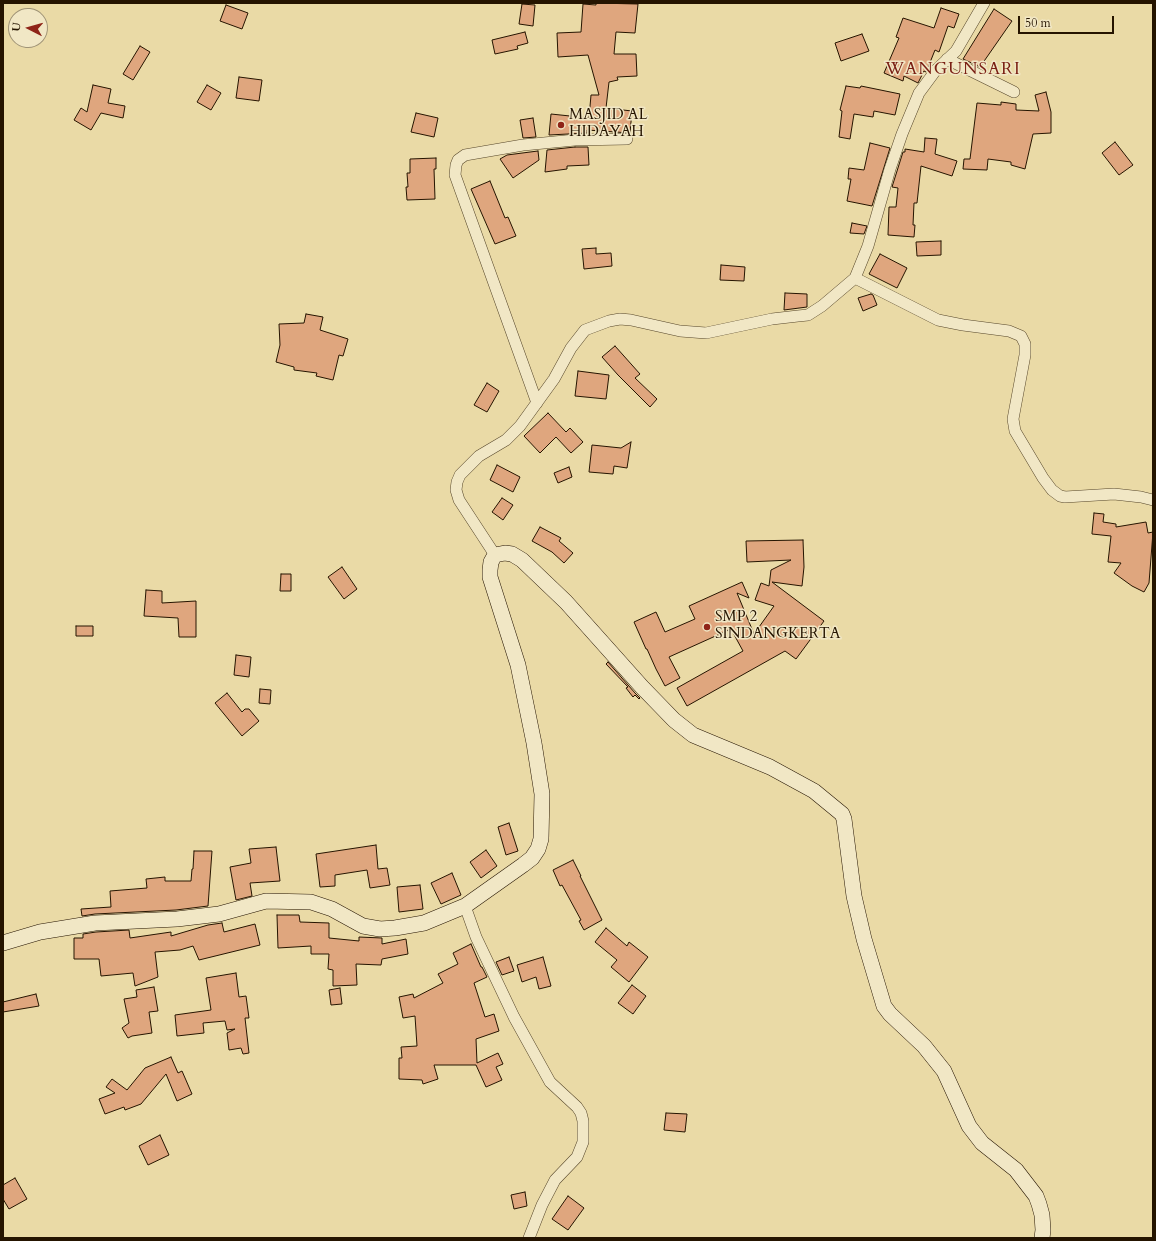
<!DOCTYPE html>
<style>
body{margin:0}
#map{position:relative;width:1156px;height:1241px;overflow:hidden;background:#eadaa6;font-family:Cardo,serif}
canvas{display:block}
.frame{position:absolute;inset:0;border:4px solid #251400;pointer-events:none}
.north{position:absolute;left:8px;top:8px;width:40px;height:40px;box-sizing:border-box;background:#f1e7c5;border:1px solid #9f9376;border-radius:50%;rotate:276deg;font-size:11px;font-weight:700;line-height:16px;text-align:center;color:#251400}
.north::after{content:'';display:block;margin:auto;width:14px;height:18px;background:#8f2418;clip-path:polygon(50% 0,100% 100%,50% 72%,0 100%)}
.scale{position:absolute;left:1018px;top:16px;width:96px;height:18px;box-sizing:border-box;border:2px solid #251400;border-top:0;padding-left:5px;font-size:12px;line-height:14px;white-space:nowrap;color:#251400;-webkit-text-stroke:3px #f1e7c5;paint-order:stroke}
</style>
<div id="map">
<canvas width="1156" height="1241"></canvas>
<div class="frame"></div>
<div class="north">U</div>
<div class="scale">50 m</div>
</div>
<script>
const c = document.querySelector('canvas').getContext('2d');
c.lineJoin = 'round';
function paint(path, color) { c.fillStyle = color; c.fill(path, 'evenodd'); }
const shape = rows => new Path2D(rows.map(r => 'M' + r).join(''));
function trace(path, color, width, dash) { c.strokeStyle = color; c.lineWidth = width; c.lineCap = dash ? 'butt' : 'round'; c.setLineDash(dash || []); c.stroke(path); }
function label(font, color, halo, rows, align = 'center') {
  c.font = font + ' Cardo,serif'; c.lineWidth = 3; c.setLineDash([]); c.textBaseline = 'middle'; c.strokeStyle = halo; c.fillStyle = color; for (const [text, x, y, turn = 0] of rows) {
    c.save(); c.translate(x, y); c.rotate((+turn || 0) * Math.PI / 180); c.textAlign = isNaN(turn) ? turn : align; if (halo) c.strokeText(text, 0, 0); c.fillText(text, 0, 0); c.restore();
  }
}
const building = shape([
 [596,3,638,4,635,33,616,32,614,54,636,54,637,76,617,77,618,80,609,82,606,108,632,111,630,133,587,130,587,133,549,135,551,114,589,118,591,95,599,95,588,55,558,57,557,33,581,32,583,4,596,5,596,3],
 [522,4,535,5,533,26,519,24,522,4],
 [226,5,248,13,242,29,220,21,226,5],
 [941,8,959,14,954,28,948,26,939,52,935,50,927,70,926,72,924,71,918,83,904,76,903,81,884,73,899,38,896,37,903,18,934,28,941,8],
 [994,9,1012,21,980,67,963,59,994,9],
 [525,32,528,43,517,46,518,49,495,54,492,40,525,32],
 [862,34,869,51,841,61,835,43,862,34],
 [140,46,150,52,133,80,123,74,140,46],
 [239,77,262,80,259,101,236,98,239,77],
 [93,85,111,89,108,103,125,106,123,118,101,113,91,130,74,120,81,108,87,112,93,85],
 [207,85,221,93,211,110,197,102,207,85],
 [846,86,860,88,861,86,900,94,895,115,874,111,873,117,854,114,850,139,839,137,842,111,840,110,846,86],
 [1046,92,1051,112,1051,133,1033,134,1025,169,1011,165,1011,162,988,159,987,170,963,169,964,159,970,159,977,103,1001,105,1001,102,1016,104,1016,110,1039,111,1035,95,1046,92],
 [416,113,438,118,434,137,411,132,416,113],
 [533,118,536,137,523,138,520,120,533,118],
 [925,138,937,139,935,154,957,161,952,176,921,166,917,203,914,203,913,225,915,225,914,237,888,235,889,207,896,207,898,188,892,187,903,152,905,152,905,149,924,152,925,138],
 [1115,142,1133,165,1119,175,1102,153,1115,142],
 [870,143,890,148,872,206,847,201,851,179,848,179,849,168,864,170,870,143],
 [575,147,588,147,589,165,567,166,567,169,545,172,547,150,575,147],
 [538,151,539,160,513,178,500,159,507,155,538,151],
 [436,158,436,169,434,169,435,199,407,200,406,187,408,187,407,173,410,173,410,159,436,158],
 [490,181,505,218,508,217,516,236,495,244,471,189,490,181],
 [852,223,867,226,864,234,850,233,852,223],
 [941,241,941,255,917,256,916,242,941,241],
 [596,248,596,254,611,253,612,266,584,269,582,249,596,248],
 [880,254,907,268,897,288,869,274,880,254],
 [721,265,745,267,744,281,720,280,721,265],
 [785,293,807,294,807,307,784,310,785,293],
 [871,294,873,295,877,305,863,311,858,298,871,294],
 [306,314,323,317,320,330,348,339,343,356,339,355,333,380,316,376,317,373,294,370,294,367,276,362,280,345,279,324,304,323,306,314],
 [615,346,640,374,635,378,657,399,650,407,618,375,602,357,615,346],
 [578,371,609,375,606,399,575,396,578,371],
 [487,383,499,391,487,412,474,405,487,383],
 [548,413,566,432,570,428,583,442,571,453,556,437,540,453,524,436,548,413],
 [631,442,627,468,614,466,613,474,589,472,592,445,621,448,631,442],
 [497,465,520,477,513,492,490,480,497,465],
 [569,467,572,477,558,483,554,473,569,467],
 [502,498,513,505,503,520,492,512,502,498],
 [1094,513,1104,514,1103,522,1116,524,1116,527,1146,522,1148,533,1153,532,1149,583,1144,592,1132,586,1114,573,1121,563,1108,562,1111,536,1092,534,1092,533,1094,513],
 [540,527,561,538,559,541,573,553,564,563,552,552,532,541,540,527],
 [803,540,804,567,802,586,772,582,824,621,796,659,785,651,687,706,677,688,743,651,731,629,669,657,680,678,665,686,656,669,647,649,646,649,634,622,656,612,665,632,695,619,689,606,742,582,749,598,737,593,754,634,774,606,755,600,761,583,769,586,771,570,791,560,747,562,746,541,803,540],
 [342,567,357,589,344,599,328,577,342,567],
 [281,574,291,574,291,591,280,591,281,574],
 [146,590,162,591,162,603,196,601,196,637,179,637,178,618,144,616,146,590],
 [76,626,93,626,93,636,76,636,76,626],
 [236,655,251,657,249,677,234,675,236,655],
 [608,662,635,693,640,698,639,699,635,695,633,697,626,688,628,687,606,664,608,662],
 [260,689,271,690,270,704,259,703,260,689],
 [227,693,242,712,245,709,249,709,259,721,242,736,215,703,227,693],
 [509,823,518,851,506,855,498,827,509,823],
 [376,845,378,869,387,868,390,885,370,888,367,870,335,875,335,886,320,887,316,854,376,845],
 [276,847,280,881,250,883,252,896,236,900,230,867,251,863,249,849,276,847],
 [486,850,497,866,481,878,470,862,486,850],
 [194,851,212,851,208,906,176,910,95,914,82,916,81,909,111,907,110,891,147,888,146,879,165,877,165,881,191,881,192,869,193,869,194,851],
 [573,860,581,876,580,876,602,920,584,930,579,921,581,920,562,885,560,886,553,870,573,860],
 [452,873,461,895,441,904,431,883,452,873],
 [420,885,423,909,399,912,397,887,420,885],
 [277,915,299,915,300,922,329,923,329,938,359,941,359,937,382,938,382,944,406,939,408,954,382,959,381,965,356,964,357,985,333,986,333,970,328,969,329,954,311,954,311,946,278,948,277,915],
 [222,923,224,932,255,924,260,945,199,960,193,946,180,950,155,952,158,977,135,986,133,973,101,976,99,959,74,959,74,938,83,938,83,934,96,932,129,930,130,938,171,932,171,936,208,925,222,923],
 [606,928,627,946,629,942,648,957,629,982,611,967,617,960,595,942,606,928],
 [471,944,481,967,482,967,487,977,474,983,485,1017,494,1014,499,1031,476,1039,477,1063,498,1053,503,1064,496,1067,502,1080,486,1087,476,1065,434,1065,438,1079,423,1084,422,1080,399,1079,399,1058,402,1058,401,1047,417,1046,415,1016,403,1018,399,997,413,994,414,998,443,983,438,974,458,964,453,953,471,944],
 [509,957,514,971,502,975,496,962,509,957],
 [543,957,551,986,539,989,536,977,522,982,517,965,543,957],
 [236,973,239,997,246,996,249,1018,245,1018,249,1053,243,1054,241,1048,229,1050,227,1033,235,1029,227,1030,225,1021,203,1023,204,1033,177,1036,175,1015,211,1010,206,978,236,973],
 [632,985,646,996,633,1014,618,1003,632,985],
 [154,987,158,1011,149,1012,152,1033,132,1036,128,1038,122,1028,129,1023,124,999,137,997,136,990,154,987],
 [340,988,342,1004,331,1005,329,990,340,988],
 [36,994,39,1006,3,1012,3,1002,36,994],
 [171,1057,178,1073,182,1071,192,1094,177,1101,166,1074,141,1104,125,1110,124,1107,105,1114,99,1099,115,1093,106,1087,112,1079,127,1090,145,1068,171,1057],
 [666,1113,687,1114,685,1132,664,1130,666,1113],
 [160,1135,169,1155,148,1165,139,1146,160,1135],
 [15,1178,27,1199,9,1209,3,1199,3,1185,15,1178],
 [525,1192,527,1206,514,1209,511,1195,525,1192],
 [568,1196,584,1208,568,1230,552,1219,568,1196]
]);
paint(building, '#dfa67e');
trace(building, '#251400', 1);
const street = shape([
 [947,59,1014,92],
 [855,278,938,320,963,325,1009,331,1021,336,1025,344,1025,355,1013,419,1015,431,1043,478,1052,490,1060,496,1065,497,1114,494,1141,497,1153,500],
 [537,403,455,175,456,165,458,160,465,155,523,145,575,140,627,139],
 [495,555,459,500,456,490,457,482,460,475,479,456,506,440,520,426,554,379,571,348,585,330,609,321,620,319,631,320,680,331,706,333,772,319,798,316,808,315,822,306,855,278,868,246,890,169,902,134,919,93,936,70,956,51,984,3],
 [465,906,476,937,514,1017,550,1082,577,1107,581,1113,583,1121,583,1142,577,1157,555,1180,542,1205,529,1238]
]);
const secondary = shape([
 [3,943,40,932,95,923,177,919,219,914,266,901,311,902,332,909,363,926,380,929,395,928,424,923,465,906,523,865,532,858,538,849,541,839,542,794,534,743,518,665,490,577,490,570,491,562,495,555,505,553,512,554,522,560,566,602,642,687,674,720,693,735,770,767,814,791,842,814,844,819,854,896,864,939,884,1006,890,1014,924,1046,944,1071,969,1126,982,1143,1016,1170,1036,1196,1039,1204,1042,1215,1043,1230,1042,1238]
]);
trace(street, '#56462a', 12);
trace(secondary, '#251400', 16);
trace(street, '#f1e7c5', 11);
trace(secondary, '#f1e7c5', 15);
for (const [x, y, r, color] of [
 [561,125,4,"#8f2418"],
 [707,627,4,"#8f2418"]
]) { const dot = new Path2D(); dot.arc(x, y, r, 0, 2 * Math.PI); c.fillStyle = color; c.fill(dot); trace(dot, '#f1e7c5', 1.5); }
label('15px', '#251400', '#f1e7c5', [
 ["MASJID AL",569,116],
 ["HIDAYAH",569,133],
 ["SMP 2",715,618],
 ["SINDANGKERTA",715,635]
], 'left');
c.letterSpacing = '1px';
label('17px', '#7a1f14', '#f1e7c5', [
 ["WANGUNSARI",953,70]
]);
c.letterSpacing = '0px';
</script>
